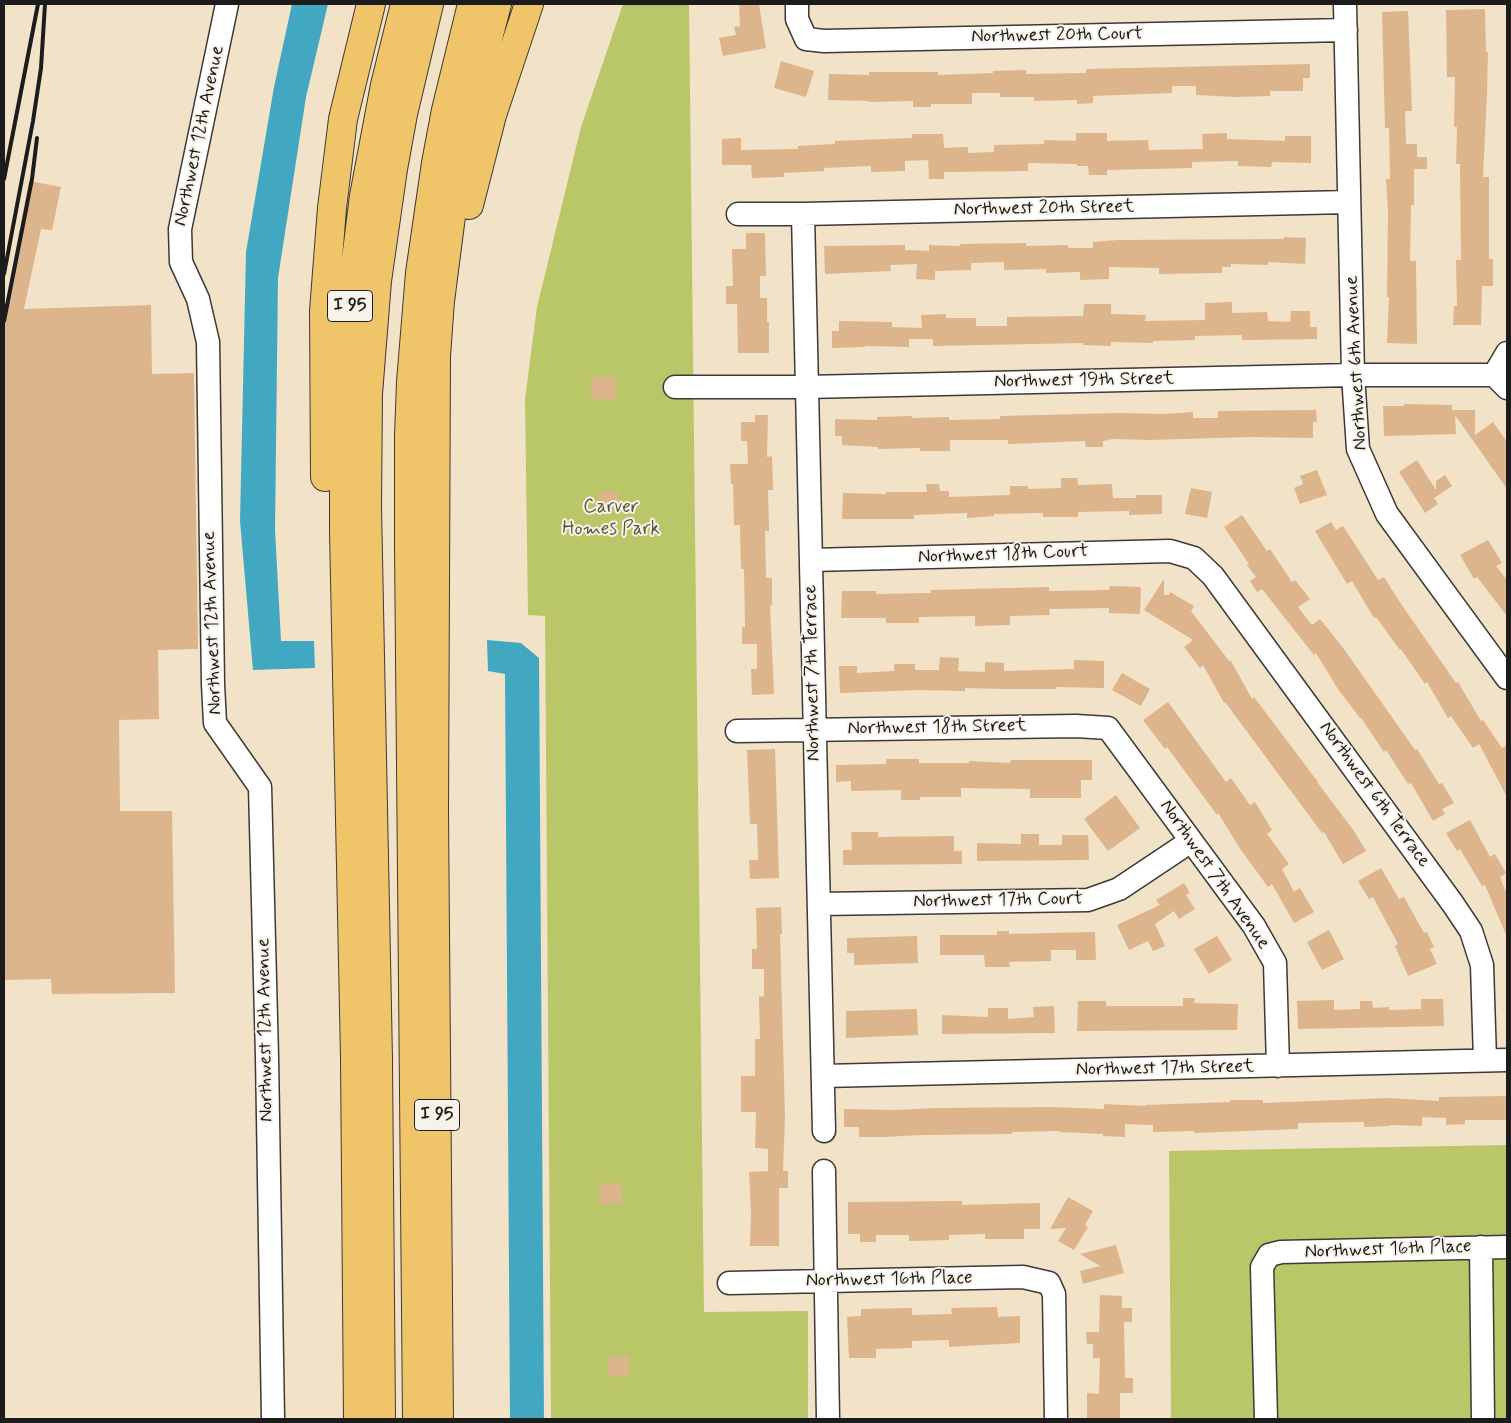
<!DOCTYPE html>
<style>
body{margin:0}
#map{position:relative;width:1511px;height:1423px;overflow:hidden;background:#f2e2c8;font-family:Mynerve,sans-serif}
canvas{display:block}
.frame{position:absolute;inset:0;border:5px solid #1c1c1c;pointer-events:none}
</style>
<div id="map">
<canvas width="1511" height="1423"></canvas>
<div class="frame"></div>
</div>
<script>
const c = document.querySelector('canvas').getContext('2d');
c.lineJoin = 'round';
function paint(path, color) { c.fillStyle = color; c.fill(path, 'evenodd'); }
const shape = rows => new Path2D(rows.map(r => 'M' + r).join(''));
function trace(path, color, width, dash) { c.strokeStyle = color; c.lineWidth = width; c.lineCap = dash ? 'butt' : 'round'; c.setLineDash(dash || []); c.stroke(path); }
function label(font, color, halo, rows, align = 'center') {
  c.font = font + ' Mynerve,sans-serif'; c.lineWidth = 4; c.setLineDash([]); c.textBaseline = 'middle'; c.strokeStyle = halo; c.fillStyle = color; for (const [text, x, y, turn = 0] of rows) {
    c.save(); c.translate(x, y); c.rotate((+turn || 0) * Math.PI / 180); c.textAlign = isNaN(turn) ? turn : align; if (halo) c.strokeText(text, 0, 0); c.fillText(text, 0, 0); c.restore();
  }
}
paint(shape([
 [623,4,689,4,704,1312,808,1311,808,1419,551,1419,545,616,528,615,525,399,537,307,581,127],
 [1507,1145,1507,1419,1171,1419,1169,1151]
]), '#bac769');
paint(shape([
 [292,4,328,4,306,97,278,278,275,530,281,641,314,641,315,668,253,670,240,521,246,252,274,87],
 [487,640,521,643,539,658,544,1419,510,1419,505,674,488,671]
]), '#42a8c2');
paint(shape([
 [739,4,759,4,766,48,723,56,719,38,736,35,734,27,740,26],
 [1485,9,1486,52,1488,52,1487,93,1483,177,1489,177,1489,259,1493,259,1493,286,1482,286,1481,325,1453,325,1454,306,1457,306,1456,260,1461,260,1460,164,1456,164,1457,127,1454,127,1455,77,1447,77,1446,10],
 [1408,11,1412,111,1405,111,1406,144,1417,144,1417,157,1427,157,1427,169,1414,169,1414,205,1411,205,1410,261,1416,261,1417,344,1387,343,1389,297,1387,297,1388,212,1386,179,1390,179,1389,128,1385,128,1382,12],
 [781,61,814,71,806,97,774,88],
 [1310,64,1310,78,1303,78,1303,91,1270,91,1270,96,1236,97,1196,95,1196,86,1172,86,1172,93,1093,96,1093,103,1077,104,1077,100,1034,101,1034,97,1000,97,1000,93,972,93,972,104,931,104,931,107,913,107,913,101,869,102,869,101,828,100,829,74,869,75,869,72,938,72,938,75,993,73,993,71,1026,70,1026,74,1086,73,1086,69],
 [1076,133,1107,133,1107,141,1148,140,1149,150,1203,149,1202,134,1227,133,1227,139,1285,141,1285,136,1311,136,1311,163,1272,162,1271,167,1238,166,1238,161,1192,162,1192,168,1107,170,1107,175,1089,175,1088,166,1077,166,1077,164,1028,163,1028,171,944,172,944,179,929,179,928,160,905,161,905,171,871,172,871,166,824,168,824,171,784,173,784,177,752,178,751,165,722,165,722,139,741,138,741,150,798,149,798,146,835,144,835,141,912,138,912,134,943,134,944,148,968,147,968,153,994,152,994,145,1044,144,1044,140,1076,141],
 [29,181,61,187,52,230,41,229,24,309,151,305,152,374,194,373,198,649,158,650,159,719,119,720,120,811,172,811,175,993,52,994,51,979,4,980,4,311],
 [746,233,765,233,766,276,760,276,760,298,767,298,767,322,769,322,769,353,738,353,737,304,726,304,726,286,733,286,732,249,746,249],
 [1284,237,1306,238,1305,264,1268,262,1268,265,1231,264,1231,267,1222,267,1222,273,1159,274,1159,268,1109,267,1109,279,1080,280,1080,272,1046,273,1046,269,1004,270,1004,262,971,263,971,270,935,271,935,280,916,279,917,264,890,265,891,271,825,274,824,246,905,245,905,250,929,251,929,245,960,246,960,244,1026,243,1026,246,1068,245,1068,248,1093,248,1093,242,1118,240,1284,239],
 [1232,302,1232,313,1267,312,1268,321,1290,322,1291,311,1310,311,1310,327,1317,327,1317,339,1242,340,1242,335,1195,336,1195,340,1153,341,1153,343,1111,342,1111,346,1083,345,1083,343,933,346,933,339,909,339,909,347,865,346,865,347,832,348,832,331,839,331,839,321,892,322,892,327,922,328,921,315,946,314,946,318,976,318,976,326,1007,326,1007,317,1083,316,1084,304,1111,304,1111,314,1146,315,1145,321,1205,320,1205,303],
 [591,377,616,377,616,399,591,399],
 [1404,404,1452,405,1452,410,1475,410,1475,435,1493,422,1507,442,1507,489,1455,415,1456,434,1384,436,1383,406,1404,406],
 [1316,410,1317,422,1313,422,1313,438,1251,437,1150,440,1113,439,1103,441,1103,447,1086,447,1085,441,1008,444,1008,440,950,440,950,451,920,451,920,448,878,449,878,447,842,445,842,436,835,436,835,419,877,420,877,417,912,416,912,418,949,417,949,420,1000,419,1000,416,1120,413,1164,414,1193,412,1193,418,1218,418,1218,411],
 [755,415,768,415,767,457,772,456,773,490,768,490,769,531,765,531,766,578,772,578,772,605,770,605,774,694,752,695,751,669,757,669,757,644,742,644,742,627,745,627,744,569,741,569,740,525,734,525,733,484,731,484,730,464,748,464,747,441,741,441,741,422,755,422],
 [1417,460,1436,490,1436,481,1445,475,1452,486,1434,498,1438,504,1425,513,1399,472],
 [1317,470,1327,495,1300,504,1294,488,1303,484,1300,476],
 [1061,478,1077,478,1078,485,1112,484,1113,498,1136,498,1136,495,1162,495,1162,514,1129,515,1129,511,1078,512,1078,517,1043,517,1043,513,994,514,994,516,967,518,967,513,914,515,914,519,842,519,843,493,886,494,886,492,927,492,926,484,939,484,940,491,949,491,949,497,1010,495,1010,486,1028,486,1028,489,1061,488],
 [1191,488,1212,492,1207,518,1185,514],
 [599,492,619,492,619,511,599,511],
 [1242,515,1267,551,1270,549,1292,582,1295,580,1310,599,1298,607,1312,625,1320,619,1344,649,1415,750,1417,749,1439,784,1442,783,1454,803,1442,809,1445,814,1433,821,1411,783,1408,784,1386,750,1384,752,1361,718,1360,718,1338,689,1316,653,1314,655,1262,589,1257,592,1250,581,1256,577,1247,565,1249,564,1224,527],
 [1331,522,1336,530,1343,526,1378,580,1384,577,1401,604,1456,683,1458,682,1481,721,1483,720,1502,748,1507,745,1507,797,1479,744,1473,748,1451,716,1448,718,1427,682,1425,684,1401,649,1400,650,1376,617,1374,618,1352,581,1347,584,1315,531],
 [1488,540,1502,563,1496,566,1507,580,1507,616,1477,577,1474,579,1460,555],
 [1164,579,1164,595,1169,595,1170,592,1194,606,1191,611,1229,661,1231,661,1252,699,1254,697,1318,782,1317,782,1354,831,1366,851,1343,864,1324,832,1322,833,1225,702,1224,703,1203,665,1200,668,1184,647,1193,640,1144,610],
 [1110,586,1141,587,1140,614,1109,613,1109,608,1049,609,1050,615,1010,616,1010,625,975,626,975,616,919,617,919,623,886,623,886,618,841,618,842,591,876,591,876,594,931,593,931,590,1049,587,1049,591,1109,590],
 [940,657,959,658,958,671,985,672,985,662,1004,663,1004,671,1074,669,1074,660,1104,661,1104,688,1056,687,1056,689,1004,689,965,688,965,691,919,690,840,693,839,666,857,666,857,673,894,671,894,664,915,664,915,670,939,670],
 [1122,673,1150,689,1141,706,1112,690],
 [1168,702,1226,782,1231,778,1250,805,1255,802,1272,830,1267,834,1289,864,1282,869,1294,892,1300,888,1314,912,1294,923,1272,884,1268,887,1241,850,1218,813,1217,815,1167,747,1165,749,1143,720],
 [775,749,779,878,750,879,749,860,758,860,757,824,750,824,747,750],
 [886,759,919,759,919,763,969,763,969,761,1010,763,1011,760,1092,760,1092,780,1081,780,1081,798,1030,798,1030,789,961,788,961,797,920,797,920,800,901,800,901,790,851,791,851,781,836,782,836,765,886,764],
 [1116,795,1140,828,1108,851,1084,819],
 [1470,820,1490,857,1495,854,1506,873,1500,877,1507,895,1507,937,1485,885,1482,886,1460,849,1457,851,1446,833],
 [851,832,878,832,878,837,954,836,954,851,962,851,962,864,843,865,843,850,852,850],
 [1021,834,1039,834,1039,845,1062,845,1062,835,1088,835,1089,860,977,861,977,843,1021,844],
 [1381,868,1399,899,1404,897,1424,933,1427,932,1434,947,1430,949,1437,964,1408,976,1395,946,1398,944,1373,897,1369,899,1358,881],
 [1184,883,1190,893,1186,895,1195,909,1179,919,1174,911,1155,924,1165,946,1153,951,1148,941,1129,950,1117,925,1160,905,1156,900],
 [781,907,782,934,780,934,785,1116,783,1171,788,1171,788,1188,779,1188,779,1246,750,1246,751,1211,749,1172,768,1171,768,1149,755,1148,756,1112,741,1112,741,1076,755,1076,755,1039,760,1039,759,997,764,996,764,969,752,969,752,949,757,949,756,908],
 [1329,930,1344,959,1322,970,1307,942],
 [997,931,1009,931,1009,934,1095,932,1096,960,1076,960,1076,950,1051,950,1051,961,1009,962,1010,967,985,967,984,955,940,955,940,935,997,935],
 [917,936,918,963,854,965,854,953,847,953,847,938],
 [1217,936,1232,960,1209,974,1194,949],
 [1183,998,1195,998,1194,1003,1238,1004,1237,1030,1077,1031,1078,1001,1106,1001,1106,1006,1183,1006],
 [1421,999,1443,999,1444,1026,1298,1029,1297,1001,1334,1000,1334,1010,1360,1009,1360,1001,1372,1001,1373,1008,1389,1007,1389,1010,1421,1009],
 [1054,1006,1055,1033,942,1034,942,1015,988,1017,988,1008,1008,1008,1008,1019,1034,1017,1033,1007],
 [917,1009,918,1035,846,1038,846,1011],
 [1507,1096,1507,1120,1465,1120,1465,1124,1446,1125,1446,1118,1422,1117,1422,1126,1390,1125,1390,1126,1364,1127,1364,1122,1298,1123,1298,1129,1194,1133,1194,1131,1153,1132,1153,1125,1125,1124,1125,1137,1103,1136,1103,1134,1059,1132,1059,1131,1012,1132,1012,1134,922,1135,883,1137,859,1137,859,1127,844,1127,844,1109,895,1110,937,1108,1053,1107,1104,1109,1104,1104,1146,1106,1146,1105,1230,1102,1230,1100,1263,1100,1263,1103,1388,1098,1439,1101,1439,1097],
 [599,1183,621,1183,622,1204,599,1204],
 [1068,1197,1093,1211,1085,1225,1088,1227,1074,1250,1058,1241,1066,1228,1050,1229],
 [962,1201,962,1205,1040,1203,1040,1229,1024,1229,1024,1239,985,1239,985,1234,949,1235,949,1240,909,1241,909,1235,876,1235,876,1242,860,1242,860,1234,848,1234,848,1202],
 [1116,1245,1124,1273,1083,1284,1080,1271,1100,1266,1080,1254],
 [1100,1295,1122,1296,1122,1308,1132,1308,1132,1322,1124,1322,1125,1378,1133,1378,1133,1393,1120,1393,1120,1419,1087,1419,1087,1393,1099,1394,1100,1358,1093,1358,1093,1344,1087,1344,1086,1332,1099,1332],
 [997,1307,998,1317,1020,1316,1020,1343,949,1347,949,1340,912,1341,912,1348,876,1349,876,1358,849,1358,847,1317,861,1316,861,1309,912,1308,912,1315,952,1314,951,1308],
 [628,1356,629,1376,609,1377,608,1357]
]), '#ddb58c');
const minor = shape([
 [227,4,180,229,181,262,198,299,208,342,213,684,215,723,260,787,267,1057,273,1419],
 [797,4,797,19,806,39,824,41,1346,30],
 [1345,4,1353,375,1358,449,1387,514,1507,678],
 [738,214,803,214,1349,202],
 [803,214,824,1131],
 [1507,353,1494,375,1507,388],
 [675,387,806,387,1353,375,1494,375],
 [811,560,1170,551,1194,558,1213,576,1453,904,1471,931,1482,965,1485,1060],
 [737,731,1076,726,1108,728,1254,926,1275,963,1278,1066],
 [819,904,1088,900,1119,889,1191,841],
 [823,1076,1507,1060],
 [824,1171,828,1419],
 [1481,1247,1483,1419],
 [729,1283,1023,1277,1049,1283,1054,1294,1056,1419],
 [1266,1419,1262,1267,1269,1255,1281,1252,1507,1247]
]);
const highway = shape([
 [469,205,492,115,529,4],
 [325,477,324,311,332,208,343,119,371,4],
 [358,1419,355,1058,344,531,344,417,350,308,364,196,385,85,405,4],
 [381,1419,378,1059,367,506,368,394,377,281,393,169,403,114,429,4],
 [417,1419,409,547,409,436,411,382,420,273,436,163,446,110,472,4],
 [439,1419,434,811,436,356,440,301,454,193,476,84,497,4]
]);
trace(minor, '#3c3a36', 25);
trace(highway, '#3c3a36', 30);
trace(minor, '#fff', 22);
trace(highway, '#f0c469', 28);
trace(shape([
 [4,179,38,4],
 [4,274,33,121,41,68,45,4],
 [4,321,32,179,37,138]
]), '#1c1c1c', 4);
for (const [x, y, w] of [
 [350,306,45],
 [437,1115,45]
]) { const box = new Path2D(); box.roundRect(x - w / 2, y - 15.5, w, 31, 4); c.fillStyle = '#f7f3e8'; c.fill(box); trace(box, '#1c1c1c', 1); }
label('bold 18px', '#1c1c1c', null, [
 ["I 95",350,306],
 ["I 95",437,1115]
]);
label('19px', '#1c1c1c', '#f7f3e8', [
 ["Northwest 20th Court",1057,36,-1],
 ["Northwest 12th Avenue",200,136,-78],
 ["Northwest 20th Street",1044,209,-1],
 ["Northwest 6th Avenue",1357,363,-93],
 ["Northwest 19th Street",1084,381,-1],
 ["Northwest 18th Court",1003,555,-2],
 ["Northwest 12th Avenue",213,623,-92],
 ["Northwest 7th Terrace",813,673,-91],
 ["Northwest 18th Street",937,728,-1],
 ["Northwest 6th Terrace",1374,795,54],
 ["Northwest 7th Avenue",1214,875,55],
 ["Northwest 17th Court",998,901,-1],
 ["Northwest 12th Avenue",266,1030,-91],
 ["Northwest 17th Street",1165,1069,-1],
 ["Northwest 16th Place",1388,1250,-2],
 ["Northwest 16th Place",889,1280,-1]
]);
label('19px', '#535837', '#f7f3e8', [
 ["Carver",611,508],
 ["Homes Park",611,530]
]);
</script>
